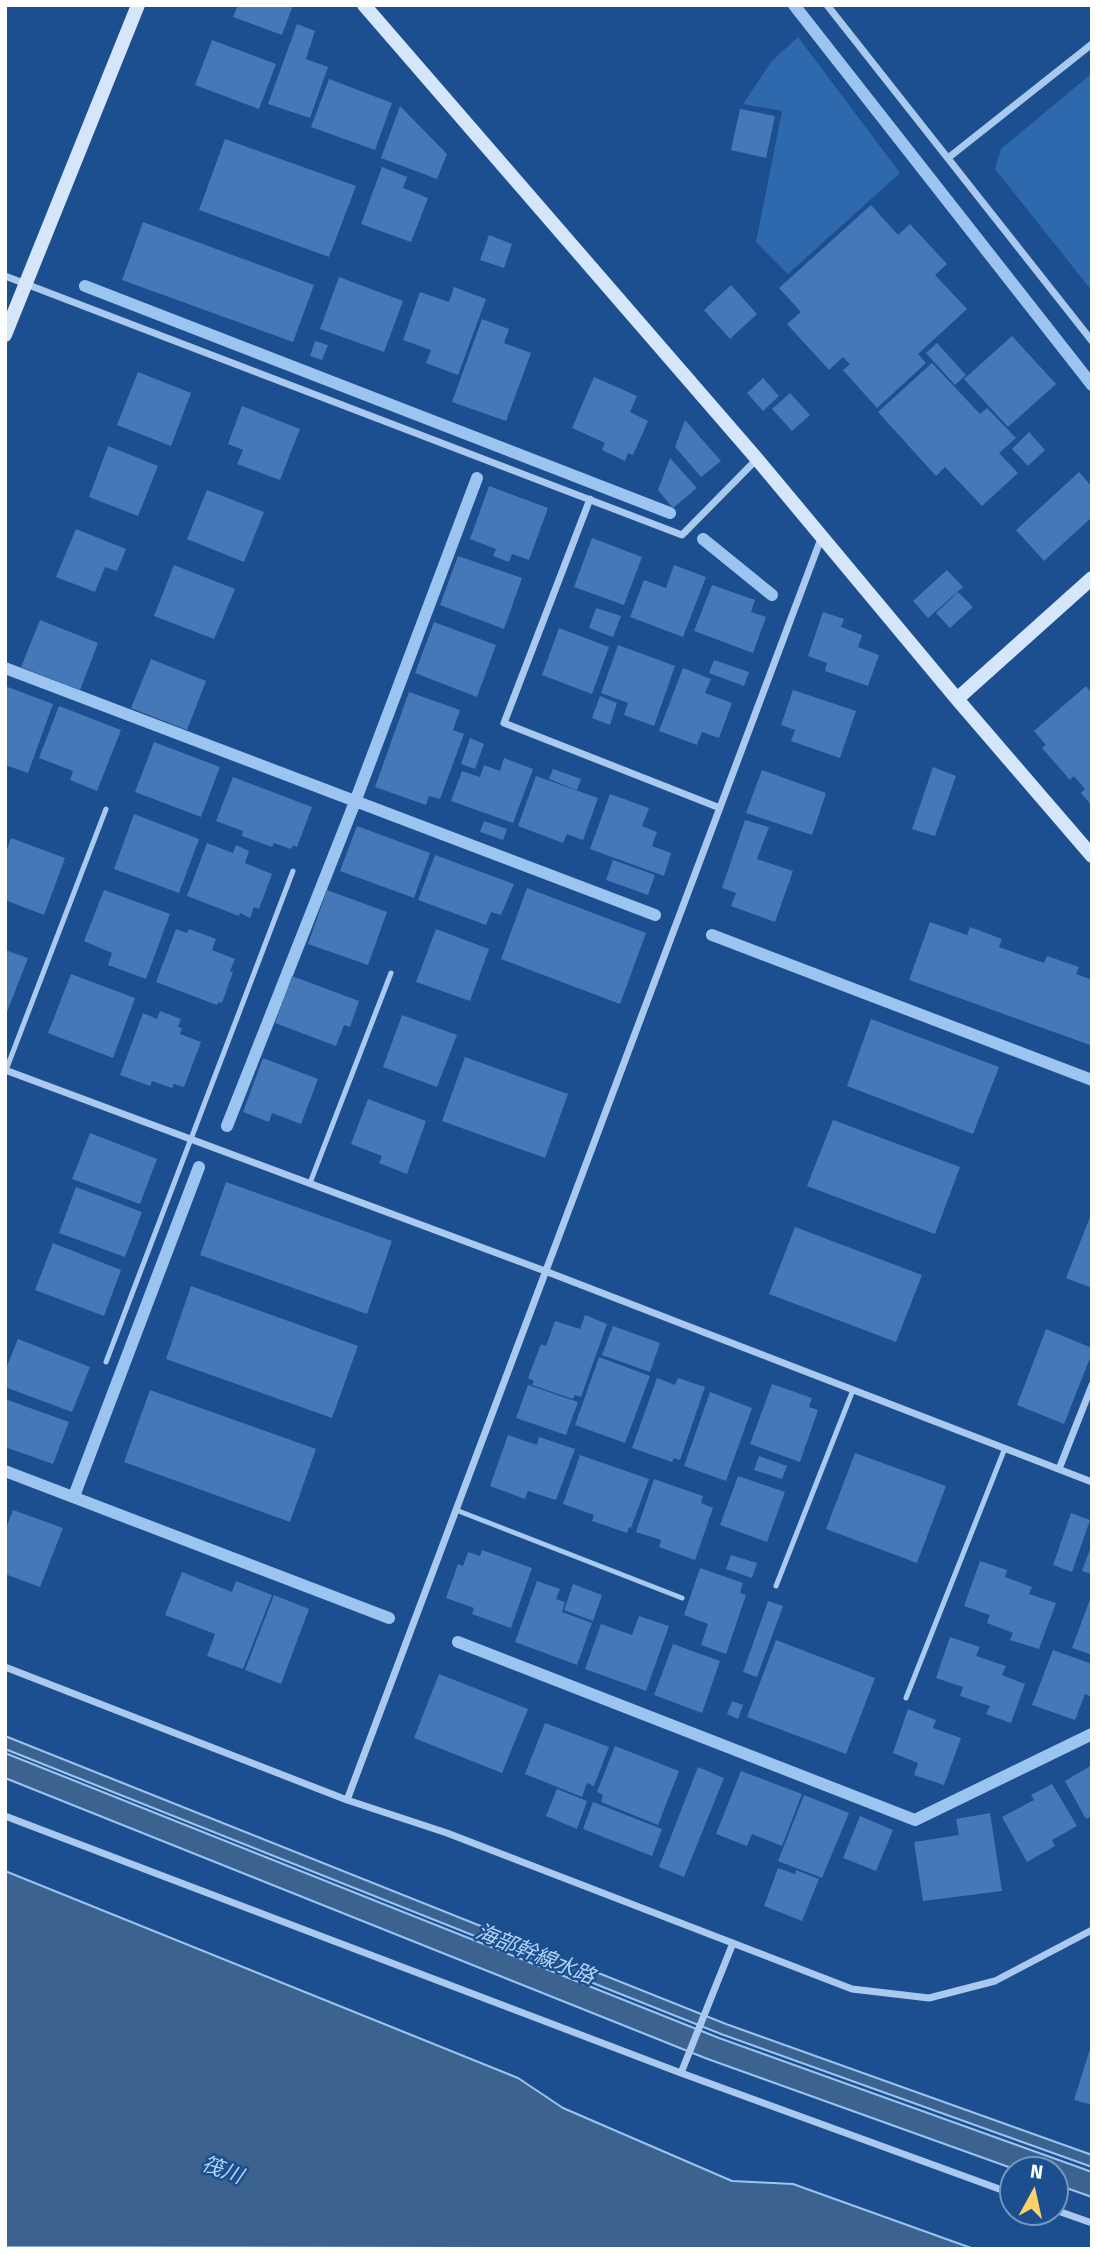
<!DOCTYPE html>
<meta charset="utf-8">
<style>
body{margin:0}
#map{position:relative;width:1097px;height:2254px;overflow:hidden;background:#1b4f8f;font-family:"Fira Sans",sans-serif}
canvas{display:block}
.frame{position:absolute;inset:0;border:7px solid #fff;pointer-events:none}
.north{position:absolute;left:999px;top:2156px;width:70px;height:70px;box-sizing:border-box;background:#1b4f8f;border:2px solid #7695bc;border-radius:50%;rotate:8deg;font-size:19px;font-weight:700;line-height:28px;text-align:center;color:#fff}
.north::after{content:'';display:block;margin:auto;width:24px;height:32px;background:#ffd166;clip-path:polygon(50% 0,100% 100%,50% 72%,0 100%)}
</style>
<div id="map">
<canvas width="1097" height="2254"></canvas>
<div class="frame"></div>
<div class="north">N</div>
</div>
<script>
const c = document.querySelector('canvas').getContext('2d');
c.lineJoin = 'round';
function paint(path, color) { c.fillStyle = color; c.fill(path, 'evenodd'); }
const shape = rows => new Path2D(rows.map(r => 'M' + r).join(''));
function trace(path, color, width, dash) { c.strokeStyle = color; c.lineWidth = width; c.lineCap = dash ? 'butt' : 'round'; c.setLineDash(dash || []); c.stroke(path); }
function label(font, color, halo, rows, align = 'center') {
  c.font = font + ' "Fira Sans","Noto Sans JP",sans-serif'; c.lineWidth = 5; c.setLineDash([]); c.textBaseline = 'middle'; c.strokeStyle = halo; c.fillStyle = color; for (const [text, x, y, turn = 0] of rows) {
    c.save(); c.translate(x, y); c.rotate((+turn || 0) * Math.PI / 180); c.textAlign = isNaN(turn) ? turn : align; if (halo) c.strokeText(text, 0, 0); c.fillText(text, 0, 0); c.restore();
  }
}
paint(shape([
 [798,37,900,173,788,274,756,242,782,111,743,104,772,61],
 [1092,73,1092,291,995,169,1001,149]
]), '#2e69ad');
const water = shape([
 [5,1736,726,2024,1092,2155,1092,2167,721,2034,5,1749,5,1736],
 [5,1753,719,2038,1092,2172,1092,2197,1055,2184,1055,2170,1017,2170,705,2058,5,1778,5,1753],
 [5,1871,518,2078,563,2108,732,2181,793,2184,974,2249,5,2247,5,1871]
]);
paint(water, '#3c6290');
trace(water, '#9cc4f0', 2);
trace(shape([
 [794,5,1092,385],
 [85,286,670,513],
 [703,539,772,595],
 [5,668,655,915],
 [712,935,1092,1080],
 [227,1126,355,802,477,478],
 [5,1471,389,1618],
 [74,1496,199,1167],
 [458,1642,915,1820,1092,1734]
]), '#9cc4f0', 12);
paint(shape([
 [238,5,293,5,282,35,233,17],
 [297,24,315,31,306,59,328,67,310,118,268,104],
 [212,40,276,64,259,109,195,85],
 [329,79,392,103,375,150,311,127],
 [400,106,447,154,437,179,381,158],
 [740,109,775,116,766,158,731,150],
 [225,139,356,186,329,257,199,210],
 [382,167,407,177,403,188,428,198,411,242,361,224],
 [871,205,898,235,910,224,947,264,935,275,967,309,918,354,926,363,877,408,843,370,850,364,843,357,829,370,787,324,801,312,779,288],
 [143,222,314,285,293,342,122,280],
 [489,235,512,244,504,268,480,260],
 [339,277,403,301,384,352,320,329],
 [731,285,757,314,730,339,704,310],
 [454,287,486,299,458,375,426,363,431,350,403,340,420,292,449,302],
 [482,319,509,329,504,343,531,353,506,421,452,402],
 [1012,336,1056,384,1008,427,964,379],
 [315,341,328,345,322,360,310,356],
 [937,343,966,375,955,385,926,353],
 [932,363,980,414,987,408,1016,438,999,453,1018,473,982,506,945,467,936,476,878,412],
 [138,372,191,393,171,446,117,425],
 [594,377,637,396,630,412,648,421,633,455,628,453,625,461,602,450,605,443,572,428],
 [763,378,779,396,763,411,747,393],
 [790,393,810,415,792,431,772,409],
 [242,406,300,429,280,480,237,464,243,450,228,444],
 [685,420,721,461,701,477,675,447],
 [1029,432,1045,450,1028,466,1012,449],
 [108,446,158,466,138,516,89,497],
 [670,458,697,488,673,508,658,490],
 [1079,472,1092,487,1092,517,1044,561,1016,530],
 [489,486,548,508,529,560,512,554,509,562,493,556,496,549,470,539],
 [207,490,264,512,244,562,187,539],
 [76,529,126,549,117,571,105,567,95,592,56,577],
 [592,538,642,557,624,605,574,587],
 [458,556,522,578,504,629,440,605],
 [174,565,235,589,214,639,154,616],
 [674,565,706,577,683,637,630,617,644,580,666,588],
 [947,570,963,587,928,618,913,601],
 [712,585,755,600,751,612,766,617,753,653,694,631],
 [958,592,973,607,950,628,936,613],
 [596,608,621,616,613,637,589,628],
 [823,612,844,619,841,627,862,635,858,647,879,655,868,686,825,671,827,663,808,656],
 [40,620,98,643,80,690,21,667],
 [434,622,496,645,477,697,415,673],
 [559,628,609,647,592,694,542,675],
 [618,645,675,666,654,726,624,715,628,703,601,693],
 [151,659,206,681,187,730,131,708],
 [714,660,749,672,744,686,709,673],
 [683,668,711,679,705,693,732,703,719,738,702,732,697,745,659,731],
 [5,686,53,704,28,773,5,765],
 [1086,686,1092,694,1092,806,1081,793,1085,789,1074,776,1070,780,1042,748,1046,745,1034,731],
 [793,690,856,711,840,758,791,741,795,730,781,725],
 [409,692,460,710,453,730,464,734,440,799,429,796,426,805,375,787],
 [600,696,617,703,610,725,592,718],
 [59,706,121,730,97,791,70,780,73,771,39,758],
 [470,738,484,744,475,769,461,764],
 [154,742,220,767,201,817,135,792],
 [504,758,533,769,513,823,451,801,462,771,480,777,484,765,500,771],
 [933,767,956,776,935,836,912,829],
 [553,769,581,779,577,790,549,779],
 [762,770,826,793,812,835,746,813],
 [536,776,598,798,583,840,567,834,563,843,518,826],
 [233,777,312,807,297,847,293,845,291,849,274,843,272,847,242,836,243,831,216,821],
 [610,794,649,808,642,826,657,832,652,846,671,853,664,876,590,849],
 [134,814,199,839,179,893,114,869],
 [745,820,769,827,757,859,793,871,775,922,731,906,736,893,722,888],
 [484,821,507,829,503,840,480,832],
 [357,826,430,853,414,898,340,871],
 [11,838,65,858,44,915,5,900,5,855],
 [207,843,233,853,236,845,249,851,245,863,272,874,259,909,254,907,250,918,240,913,239,916,187,896],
 [435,855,514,884,501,915,491,912,486,925,418,900],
 [613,860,655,875,648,895,606,880],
 [527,888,646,933,620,1004,501,959],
 [104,890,170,914,146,979,108,965,112,953,84,941],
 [327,890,387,912,368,965,308,944],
 [930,922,967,935,970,927,1002,939,999,947,1044,963,1047,956,1079,967,1076,974,1092,980,1090,1045,909,980],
 [176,929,187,933,189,929,216,939,212,950,235,959,230,971,233,972,222,1003,219,1002,217,1005,156,982],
 [436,929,489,949,470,1001,416,982],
 [5,950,28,958,5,1017],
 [71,974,135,998,113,1058,48,1033],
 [292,976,359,1001,350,1027,344,1025,336,1046,275,1023],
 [160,1011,181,1019,178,1027,182,1028,180,1034,201,1042,184,1087,174,1084,172,1088,152,1081,150,1086,120,1075,143,1013,157,1019],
 [402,1015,457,1035,437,1087,383,1067],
 [871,1019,999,1067,973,1134,847,1086],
 [465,1057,568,1094,545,1158,442,1121],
 [263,1058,318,1079,301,1124,272,1113,269,1122,243,1112],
 [368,1099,426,1121,407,1174,379,1163,382,1156,351,1144],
 [833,1120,960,1167,935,1234,807,1186],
 [90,1133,157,1159,140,1204,72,1179],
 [226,1182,392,1241,367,1314,200,1255],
 [76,1187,142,1212,125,1257,59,1233],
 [1092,1212,1092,1288,1066,1278],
 [795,1227,922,1275,896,1342,769,1294],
 [53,1243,121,1270,104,1316,35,1290],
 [191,1286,358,1346,332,1418,166,1359],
 [585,1315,607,1324,581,1397,575,1395,573,1399,532,1385,534,1381,528,1378,541,1344,546,1346,555,1321,580,1329],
 [613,1326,660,1343,650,1372,602,1355],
 [1046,1329,1092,1348,1092,1353,1064,1424,1017,1405],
 [18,1339,90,1367,72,1412,5,1387,5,1371],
 [599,1357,650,1376,625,1443,575,1425],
 [657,1378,675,1385,678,1378,705,1387,680,1460,674,1458,672,1462,632,1448],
 [772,1384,812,1398,809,1407,818,1410,800,1462,750,1444],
 [528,1385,578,1402,566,1435,516,1418],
 [150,1390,316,1449,290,1522,124,1462],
 [710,1392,752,1408,726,1481,684,1466],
 [5,1399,69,1422,53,1464,5,1447],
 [508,1435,537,1445,539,1437,575,1449,556,1500,528,1491,525,1499,490,1486],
 [855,1453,946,1486,917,1563,826,1529],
 [580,1455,649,1479,631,1528,629,1527,627,1533,592,1521,594,1515,563,1504],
 [759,1456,787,1466,782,1479,754,1470],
 [738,1476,785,1492,767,1542,720,1525],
 [654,1479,703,1496,701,1503,713,1508,695,1560,659,1547,661,1540,636,1532],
 [13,1510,63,1528,40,1587,5,1574,5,1531],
 [1071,1513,1090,1520,1072,1572,1053,1565],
 [1092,1544,1092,1574,1082,1571],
 [482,1550,532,1568,511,1628,472,1614,474,1608,446,1598,458,1564,463,1566,468,1552,480,1556],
 [731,1555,757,1563,752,1578,726,1569],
 [980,1561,1007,1570,1005,1577,1032,1587,1029,1594,1056,1603,1039,1649,1010,1640,1013,1633,987,1623,990,1615,964,1606],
 [700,1568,743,1583,740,1593,746,1595,726,1654,701,1645,708,1624,684,1615],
 [182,1572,232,1592,236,1581,272,1595,243,1669,207,1656,215,1634,165,1615],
 [537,1581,560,1589,556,1599,565,1602,562,1612,592,1623,577,1665,515,1642],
 [573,1584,602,1595,593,1621,564,1610],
 [1092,1594,1092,1655,1072,1648],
 [274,1595,309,1609,281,1684,245,1670],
 [768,1601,783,1606,757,1677,743,1672],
 [639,1616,669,1626,646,1691,585,1669,601,1624,632,1635],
 [950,1637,980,1647,976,1656,1006,1666,1002,1675,1025,1684,1011,1723,986,1714,990,1706,960,1696,963,1687,936,1678],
 [776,1640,875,1678,846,1754,747,1717],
 [673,1644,720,1661,702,1713,654,1695],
 [1053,1650,1092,1664,1092,1697,1085,1694,1075,1720,1032,1705],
 [439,1674,528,1709,502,1773,414,1738],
 [732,1701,743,1705,738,1719,727,1714],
 [908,1709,936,1720,933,1728,961,1738,944,1785,914,1775,918,1763,893,1753],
 [545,1723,609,1747,594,1786,587,1783,582,1797,525,1774],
 [615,1746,679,1771,658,1825,601,1802,603,1795,597,1792],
 [1092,1765,1092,1816,1086,1819,1065,1781],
 [698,1767,724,1778,684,1877,659,1867],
 [741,1771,802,1794,782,1846,752,1834,747,1846,716,1834],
 [1052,1784,1077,1826,1052,1840,1055,1846,1027,1862,1002,1817,1034,1800,1031,1795],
 [557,1789,587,1801,577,1829,546,1816],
 [804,1795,849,1813,822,1878,778,1861],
 [593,1802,662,1829,652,1856,583,1829],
 [990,1813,1002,1891,923,1901,914,1842,959,1835,956,1819],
 [860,1816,893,1830,876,1871,843,1858],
 [778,1868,795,1874,796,1870,819,1879,802,1921,764,1906],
 [1091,2046,1092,2046,1092,2105,1074,2100]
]), '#4478b7');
trace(shape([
 [6,1070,106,809],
 [310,1183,391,973],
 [106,1362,293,871],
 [456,1510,682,1598],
 [776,1586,853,1390],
 [906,1698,1005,1448]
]), '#a9c9ee', 5);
trace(shape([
 [827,5,1092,341],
 [948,158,1092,44],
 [5,276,682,535,757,459],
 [590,499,504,723,720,808],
 [5,1070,545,1271,1092,1482],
 [1059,1469,1092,1385],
 [5,1667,347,1800,447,1833,852,1989,929,1998,995,1981,1092,1930],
 [347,1800,822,536],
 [5,1816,681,2073,1013,2194],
 [681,2073,733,1943],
 [1055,2210,1092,2223]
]), '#a9c9ee', 7);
trace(shape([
 [364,5,757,459,957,699,1092,856],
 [5,335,138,5],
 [957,699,1092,578]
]), '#d6e6fa', 14);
label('italic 21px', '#b5d3f5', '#1b4f8f', [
 ["海部幹線水路",535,1955,22],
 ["筏川",222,2171,20]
]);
</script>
